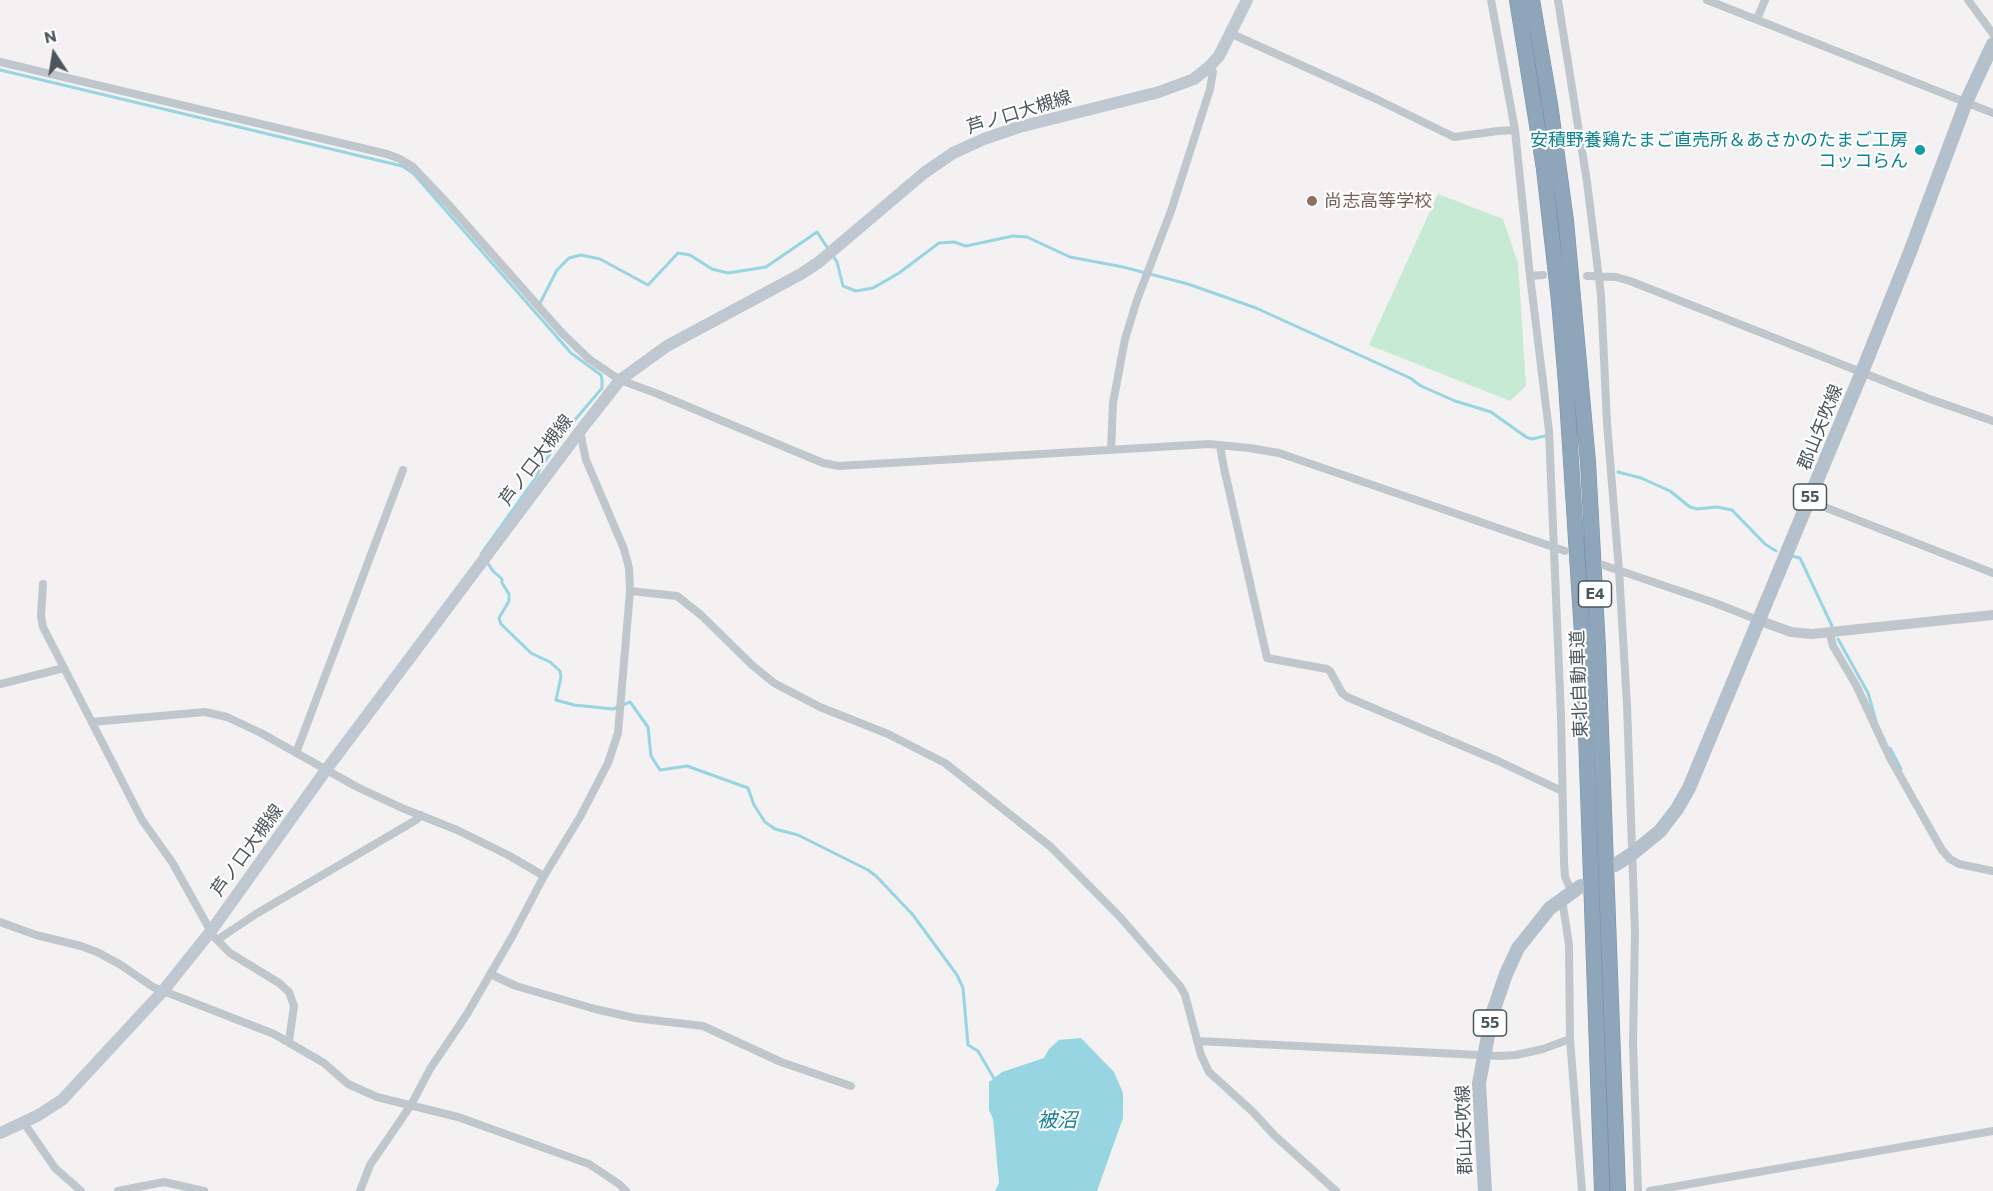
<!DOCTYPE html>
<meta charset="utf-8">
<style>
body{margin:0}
#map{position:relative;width:1993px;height:1191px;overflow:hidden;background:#f3f1f1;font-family:Commissioner,sans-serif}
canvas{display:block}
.north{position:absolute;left:24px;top:24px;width:60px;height:60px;-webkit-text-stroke:4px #fff;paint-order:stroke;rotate:348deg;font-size:16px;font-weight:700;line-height:24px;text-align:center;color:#4b555c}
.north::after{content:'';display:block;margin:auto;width:21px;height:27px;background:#4b555c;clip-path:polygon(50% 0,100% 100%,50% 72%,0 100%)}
</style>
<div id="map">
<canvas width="1993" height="1191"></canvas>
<div class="north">N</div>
</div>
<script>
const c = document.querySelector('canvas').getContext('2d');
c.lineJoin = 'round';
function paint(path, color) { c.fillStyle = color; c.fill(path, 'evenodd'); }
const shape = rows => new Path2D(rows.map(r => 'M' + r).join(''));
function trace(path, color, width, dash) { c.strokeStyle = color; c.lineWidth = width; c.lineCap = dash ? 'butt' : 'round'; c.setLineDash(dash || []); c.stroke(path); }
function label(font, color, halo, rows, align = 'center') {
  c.font = font + ' Commissioner,"Noto Sans JP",sans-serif'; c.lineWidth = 4.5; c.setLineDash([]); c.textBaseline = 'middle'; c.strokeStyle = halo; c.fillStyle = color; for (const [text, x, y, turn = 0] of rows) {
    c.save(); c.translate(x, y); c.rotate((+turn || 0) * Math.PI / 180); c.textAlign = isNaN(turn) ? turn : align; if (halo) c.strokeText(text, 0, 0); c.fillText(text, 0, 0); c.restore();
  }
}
paint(shape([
 [1438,194,1503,219,1518,263,1526,386,1510,401,1369,345]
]), '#c6ead3');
paint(shape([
 [1081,1038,1114,1072,1123,1093,1123,1118,1097,1191,995,1191,999,1183,993,1119,989,1110,989,1082,1002,1072,1044,1058,1049,1049,1059,1040]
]), '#98d5e2');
trace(shape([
 [0,70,402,166,413,173,571,353,601,375,602,380,602,388,574,421,540,468,537,476,481,554],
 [833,256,837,262,843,286,856,291,873,288,899,273,939,243,954,242,966,246,1013,236,1027,237,1070,257,1123,267,1188,284,1256,308,1410,378,1421,386,1455,401,1491,412,1526,437,1532,439,1545,436],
 [539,305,557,270,569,258,581,255,600,259,648,285,678,253,690,255,712,269,728,273,766,267,817,232,829,250],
 [1618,472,1641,478,1670,491,1690,507,1697,509,1717,507,1732,510,1765,544,1776,551],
 [1792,556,1800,558,1832,626],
 [487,562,493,571,502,579,502,583,509,594,509,601,499,618,501,624,531,653,550,662,560,671,561,677,556,700,574,705,613,709,630,702,648,727,651,756,660,770,687,766,748,788,754,805,765,822,775,829,798,835,868,870,876,876,913,915,957,975,963,988,968,1045,978,1051,996,1082],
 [1838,639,1868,693,1876,721],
 [1890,748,1901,769]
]), '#98d5e2', 3);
const motorway = shape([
 [1517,0,1544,169,1559,301,1566,383,1583,649,1602,1191],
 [1532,0,1550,104,1566,221,1588,462,1598,649,1618,1191]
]);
trace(motorway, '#7a90a5', 16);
trace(shape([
 [1491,0,1515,130,1530,276,1549,431,1561,717,1564,861,1565,877,1572,892],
 [1558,0,1587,182,1601,295,1607,423,1619,570,1627,705,1635,933,1633,1043,1638,1191],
 [1707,0,1993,113],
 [1968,0,1993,34],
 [1757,19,1765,0],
 [1232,34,1374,98,1454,137,1498,131,1515,130],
 [0,62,387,154,400,159,413,167,448,204,562,333,589,359,620,380,658,394,823,463,839,466,1209,444,1249,448,1279,453,1565,551],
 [1530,276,1543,275],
 [1587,276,1616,277,1630,281,1927,398,1993,421],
 [1220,446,1224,468,1267,658,1327,669,1330,671,1342,693,1347,697,1496,760,1562,791],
 [1111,450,1113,403,1125,339,1137,300,1171,211,1210,89,1213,72,1210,66],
 [1809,501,1993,573],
 [1603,565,1715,603,1758,620],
 [43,584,41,616,43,627,142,820,172,862,214,937,230,953,279,983,289,992,294,1006,289,1041],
 [630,591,677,596,701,615,752,665,774,683,820,707,888,734,945,763,1051,847,1120,917,1180,986,1185,995,1201,1055,1209,1072,1253,1112,1274,1135,1336,1191],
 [1830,634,1833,646,1856,685,1890,758,1942,850,1950,859,1959,864,1993,871],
 [0,684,64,668],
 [92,722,205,712,227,717,261,733,357,787,402,808,457,830,508,855,544,876],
 [296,753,403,470],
 [1562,899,1569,945,1570,1039,1582,1191],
 [0,922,36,935,81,946,97,952,121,965,153,987,274,1034,324,1063,348,1084,377,1097,458,1117,589,1164,619,1184,626,1191],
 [217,940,256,914,416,820,421,815],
 [490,974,516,986,595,1009,635,1018,703,1026,781,1062,851,1086],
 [1197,1041,1499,1056,1516,1055,1543,1049,1570,1039],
 [24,1123,55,1168,81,1191],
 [118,1191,164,1182,204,1191],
 [360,1191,370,1165,411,1105,430,1069,467,1014,513,935,544,876,580,817,608,763,618,733,630,591,629,568,624,549,586,460,580,431],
 [1650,1191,1993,1131]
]), '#bfc6cc', 8);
trace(shape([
 [1758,620,1791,632,1812,634,1993,615]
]), '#bfc6cc', 10);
trace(shape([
 [0,1133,37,1116,62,1100,163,991,211,931,326,770,580,431,620,380,667,346,801,274,819,262,924,173,953,153,984,139,1019,127,1159,92,1194,79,1210,66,1219,56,1247,0]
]), '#bfc8d0', 12);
trace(shape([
 [1615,865,1632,854,1660,831,1677,809,1689,788,1862,372,1910,252,1966,102,1993,44],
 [1485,1191,1479,1083,1492,1015,1506,974,1518,948,1550,908,1581,886]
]), '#b4c1cc', 14);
trace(motorway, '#8fa5b9', 15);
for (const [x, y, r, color] of [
 [1920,150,6,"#0f9aa8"],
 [1312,201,6,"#8d6e63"]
]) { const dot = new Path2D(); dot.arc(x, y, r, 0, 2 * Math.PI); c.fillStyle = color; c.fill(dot); trace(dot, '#fff', 2); }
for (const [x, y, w] of [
 [1810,497,33],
 [1595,594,33],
 [1490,1023,33]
]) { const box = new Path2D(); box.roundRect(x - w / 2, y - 13, w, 26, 4.5); c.fillStyle = '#fff'; c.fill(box); trace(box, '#4b555c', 1.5); }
label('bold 16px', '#4b555c', null, [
 ["55",1810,497],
 ["E4",1595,594],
 ["55",1490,1023]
]);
label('18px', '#4b555c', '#fff', [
 ["芦ノ口大槻線",1019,112,-17],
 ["郡山矢吹線",1820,427,-68],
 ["芦ノ口大槻線",536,460,-53],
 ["東北自動車道",1579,684,-92],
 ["芦ノ口大槻線",247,850,-54],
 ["郡山矢吹線",1464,1130,-92]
]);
label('18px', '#0d838f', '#fff', [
 ["安積野養鶏たまご直売所＆あさかのたまご工房",1908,140],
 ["コッコらん",1908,161]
], 'right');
label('18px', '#785e54', '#fff', [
 ["尚志高等学校",1324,201]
], 'left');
label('italic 20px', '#1e8095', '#fff', [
 ["被沼",1057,1120]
]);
</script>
